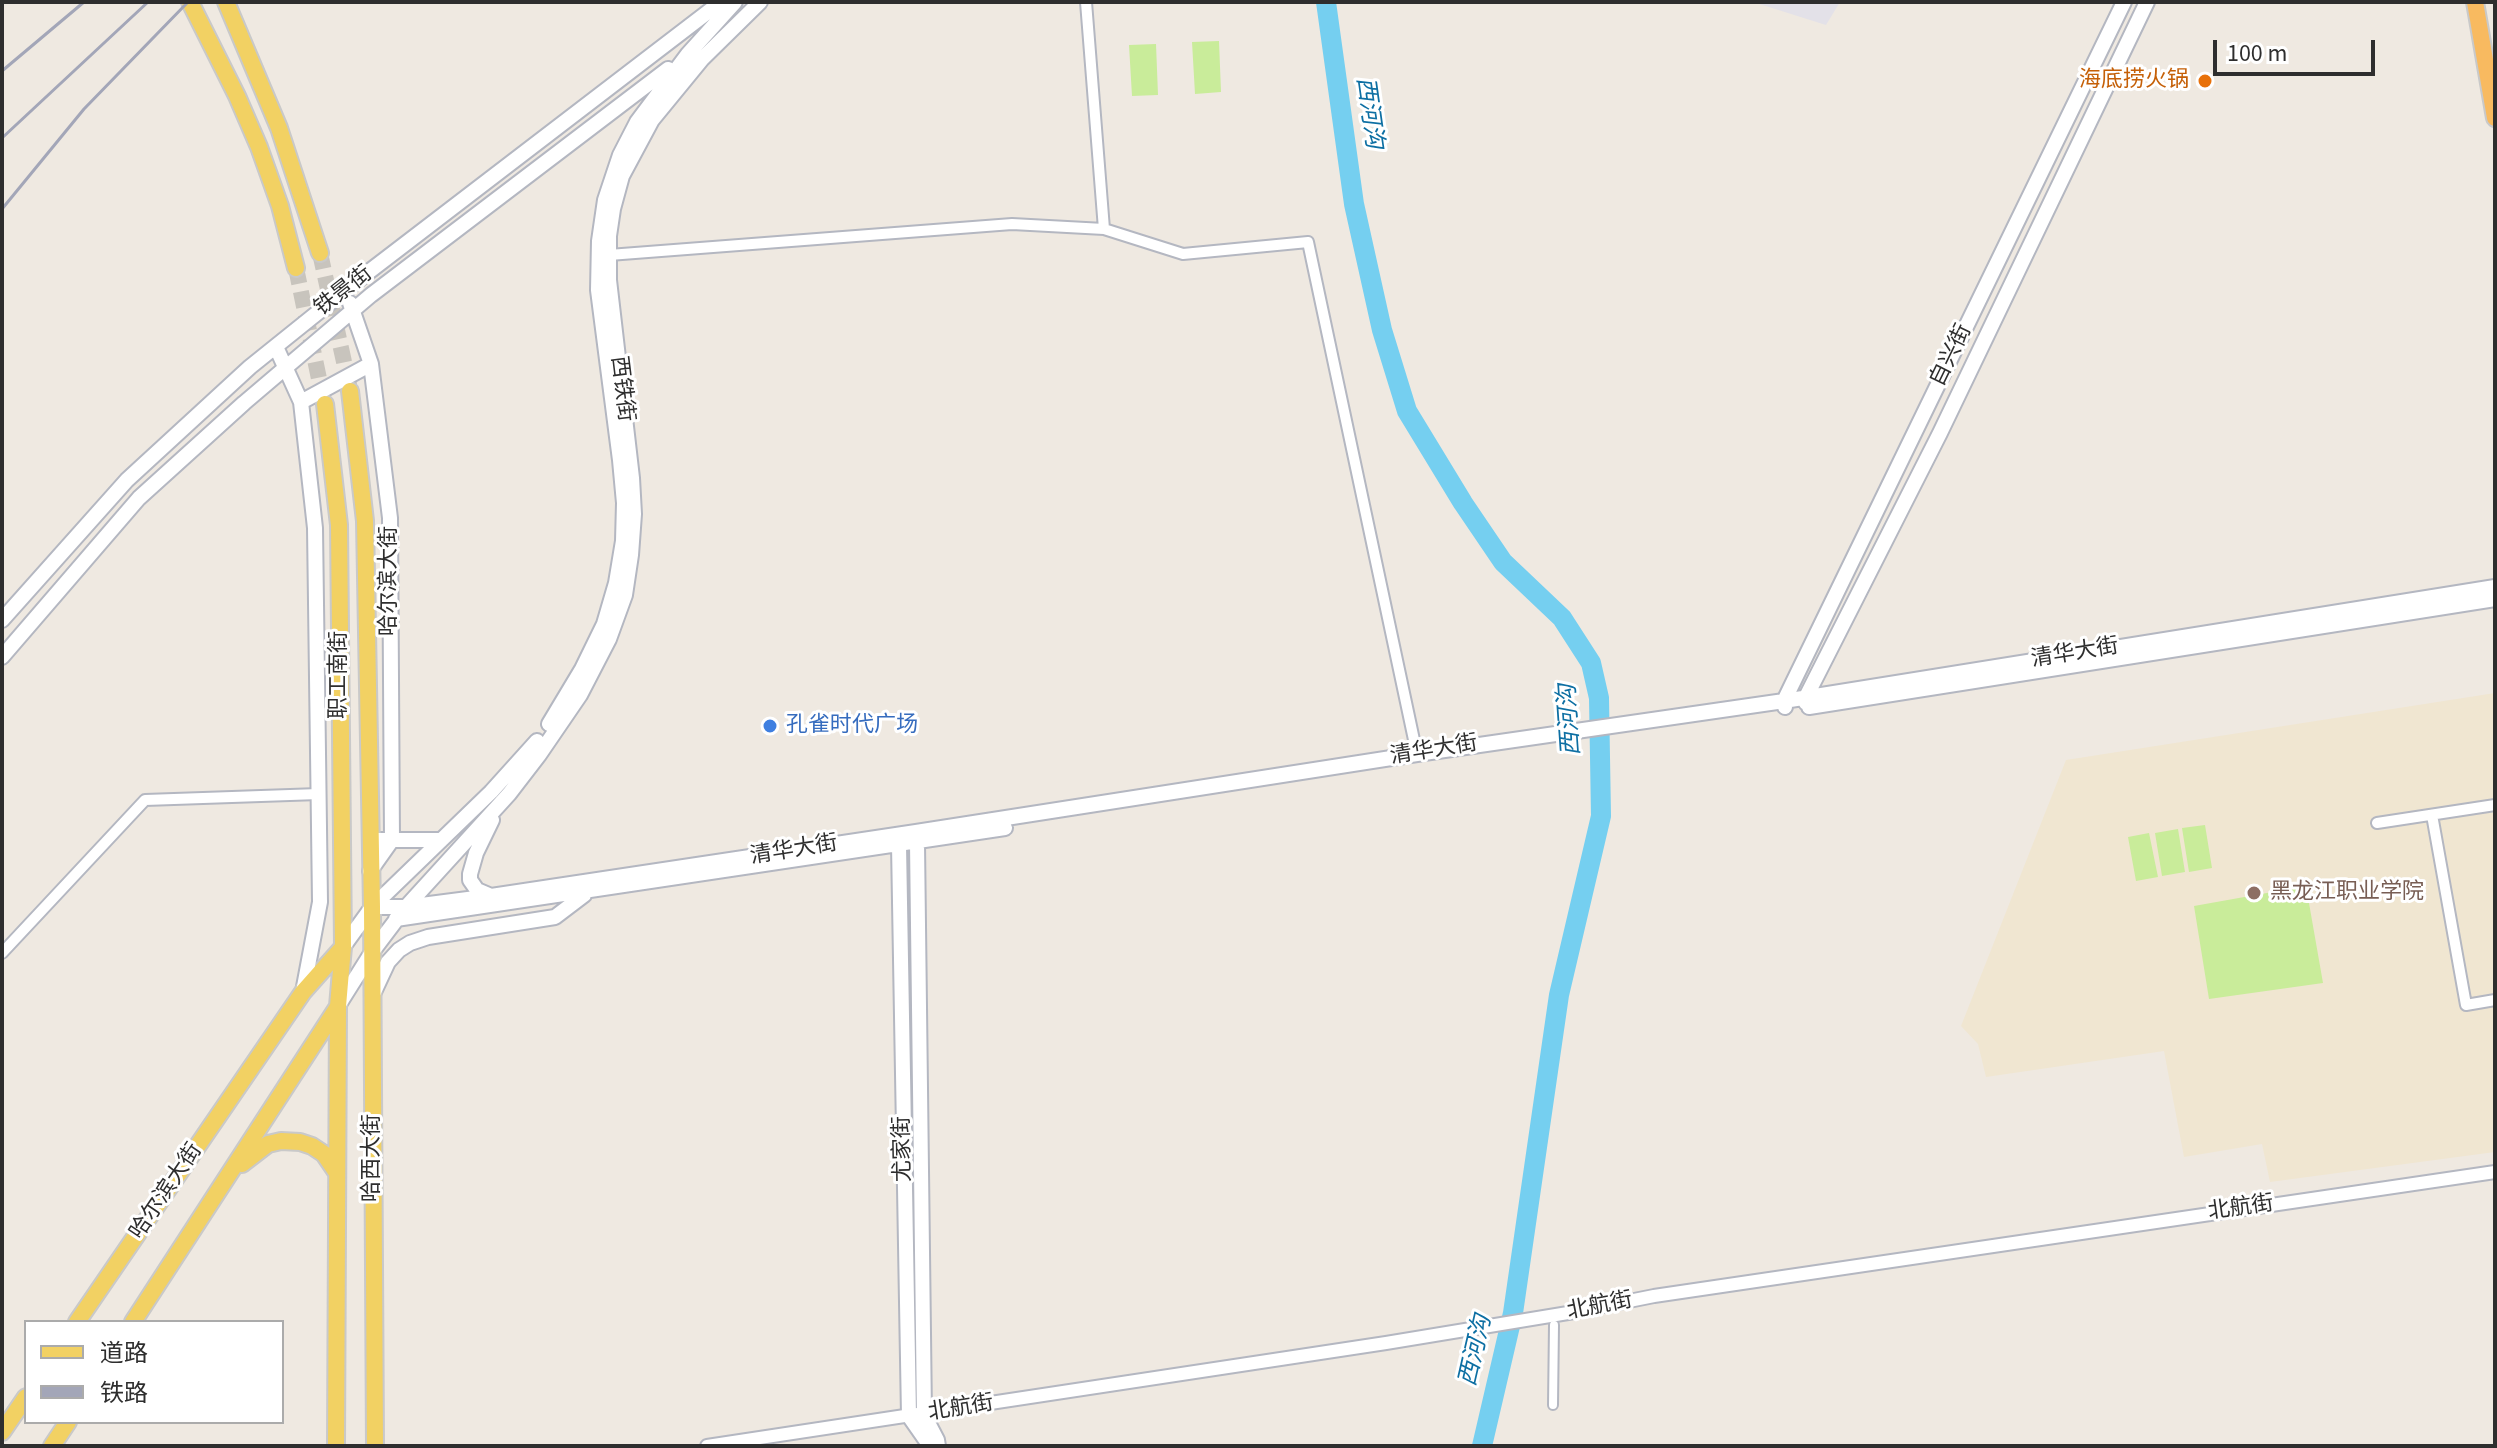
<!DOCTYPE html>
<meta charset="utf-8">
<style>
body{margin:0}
#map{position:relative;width:2497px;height:1448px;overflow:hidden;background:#efe9e1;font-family:"Source Sans 3","Noto Sans SC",sans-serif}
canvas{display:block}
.frame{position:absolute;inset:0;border:4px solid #2e2e2e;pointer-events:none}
.legend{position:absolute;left:24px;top:1320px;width:260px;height:104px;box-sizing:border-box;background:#fff;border:2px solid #ababab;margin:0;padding:10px 14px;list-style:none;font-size:24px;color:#2e2e2e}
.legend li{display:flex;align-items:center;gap:16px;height:40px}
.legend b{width:40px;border:2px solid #ababab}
.scale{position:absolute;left:2213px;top:40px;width:162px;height:36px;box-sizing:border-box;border:4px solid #2e2e2e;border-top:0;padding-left:10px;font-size:24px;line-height:28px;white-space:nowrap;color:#2e2e2e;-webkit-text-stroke:6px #fff;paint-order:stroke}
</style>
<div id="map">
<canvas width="2497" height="1448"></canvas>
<div class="frame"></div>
<ul class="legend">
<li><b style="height:10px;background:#f2d163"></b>道路</li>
<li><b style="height:10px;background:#a3a6b8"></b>铁路</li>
</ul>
<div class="scale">100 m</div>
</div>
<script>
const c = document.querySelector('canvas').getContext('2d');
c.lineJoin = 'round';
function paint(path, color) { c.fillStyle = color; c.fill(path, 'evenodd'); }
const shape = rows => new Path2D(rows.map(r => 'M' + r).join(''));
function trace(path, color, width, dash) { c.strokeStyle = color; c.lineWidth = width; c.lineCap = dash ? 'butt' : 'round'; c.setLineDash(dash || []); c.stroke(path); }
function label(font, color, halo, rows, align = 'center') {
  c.font = font + ' "Source Sans 3","Noto Sans SC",sans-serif'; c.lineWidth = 6; c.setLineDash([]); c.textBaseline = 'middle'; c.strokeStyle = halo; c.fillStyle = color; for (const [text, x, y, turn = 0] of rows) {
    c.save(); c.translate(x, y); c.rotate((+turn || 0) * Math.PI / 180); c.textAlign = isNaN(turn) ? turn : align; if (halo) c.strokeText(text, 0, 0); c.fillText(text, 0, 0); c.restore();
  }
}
paint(shape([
 [1753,2,1840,2,1826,25]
]), '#e3e1e8');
paint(shape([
 [2495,693,2495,1152,2270,1182,2262,1144,2184,1157,2164,1051,1986,1077,1978,1044,1961,1026,2066,760]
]), '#f0e6d1');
paint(shape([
 [1219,41,1221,92,1195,94,1192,42],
 [1156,44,1158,95,1132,96,1129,45],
 [2205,825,2212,868,2189,872,2182,828],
 [2178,829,2185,872,2162,876,2155,833],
 [2149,833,2158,877,2136,881,2128,837],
 [2306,886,2323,983,2209,999,2194,906]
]), '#c9ec9a');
trace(shape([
 [1326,2,1354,204,1382,330,1407,411,1463,503,1503,562,1562,618,1591,663,1599,698,1601,816,1559,995,1513,1313,1482,1446]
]), '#75cff0', 20);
trace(shape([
 [320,253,350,389],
 [296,268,324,403]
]), '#c8c4bd', 16, [16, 8]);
const pedestrian = shape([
 [1553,1405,1554,1325]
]);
const minor = shape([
 [1086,2,1104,229,1183,254,1308,242,1417,754],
 [609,255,1012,224,1104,229],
 [2432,815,2466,1005,2495,1000],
 [2377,823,2495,805],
 [2,953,145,800,319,794]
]);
const tertiary = shape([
 [707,1446,1386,1343,1574,1312,1654,1296,2495,1172]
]);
const secondary = shape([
 [350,303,371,364,390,518,392,840,370,871],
 [276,347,301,402,315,528,320,902,303,992],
 [301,402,371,364],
 [2,620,127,480,250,367,362,277,721,2],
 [2,657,139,498,244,403,371,295,668,69],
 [1806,703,1806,697,1940,433,2147,2],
 [1785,707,1784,701,2124,2],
 [1809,707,2495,599],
 [549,724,582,669,604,624,616,583,623,541,624,503,620,460,598,290,599,241,605,200,620,155,637,122,688,54,735,2],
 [371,840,439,840],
 [917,843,924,1415,937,1440,938,1446],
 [899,845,909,1416,930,1446],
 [491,896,477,890,470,880,470,874,476,853,492,820],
 [372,907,406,907,491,896,916,832,1417,754,1784,701,2495,587],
 [396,919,1005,828],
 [343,947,372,907,491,792,537,741],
 [374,992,388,962,399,950,410,943,428,937,555,917,584,895],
 [338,1006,372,952,406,907,509,794,539,755,580,695,609,639,625,595,631,555,634,514,632,478,609,280,609,236,613,209,622,176,652,120,702,59,760,2]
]);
const primary = shape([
 [190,2,237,96,259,147,280,206,296,268],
 [226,2,279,128,320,253],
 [350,391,365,521,372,907,375,1446],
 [325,404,339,525,343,947,338,1006,336,1446],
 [242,1164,268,1144,281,1141,300,1142,312,1146,324,1154,337,1173],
 [77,1322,303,992,343,947],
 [133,1322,337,1008],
 [2,1432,26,1397],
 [52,1446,68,1422]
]);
const trunk = shape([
 [2475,2,2495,118]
]);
trace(pedestrian, '#b4b7c1', 12);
trace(minor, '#b4b7c1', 14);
trace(tertiary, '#b4b7c1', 16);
trace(secondary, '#b4b7c1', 18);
trace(primary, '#c9c9c9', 20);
trace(trunk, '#c9c9c9', 20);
trace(pedestrian, '#fff', 8);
trace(minor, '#fff', 10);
trace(tertiary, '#fff', 12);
trace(secondary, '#fff', 14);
trace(primary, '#f2d163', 16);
trace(trunk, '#f8ba60', 16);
trace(shape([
 [2,71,84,2],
 [2,138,148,2],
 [2,209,84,109,188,2]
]), '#a3a6b8', 3);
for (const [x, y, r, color] of [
 [2205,81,8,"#e8710a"],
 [770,726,8,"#3f7fe0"],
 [2254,893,8,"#8d6e63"]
]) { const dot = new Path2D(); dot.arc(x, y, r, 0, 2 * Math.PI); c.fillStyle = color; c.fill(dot); trace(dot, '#fff', 3); }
label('22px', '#c56008', '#fff', [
 ["海底捞火锅",2189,81]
], 'right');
label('22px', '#2e2e2e', '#fff', [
 ["铁景街",344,292,-38],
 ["自兴街",1952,356,-64],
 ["西铁街",621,389,83],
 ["哈尔滨大街",390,581,-90],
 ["清华大街",2075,654,-9],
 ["职工南街",340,675,-90],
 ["清华大街",1434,751,-9],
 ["清华大街",794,851,-9],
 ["尤家街",904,1149,-91],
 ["哈西大街",373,1158,-90],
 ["哈尔滨大街",167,1192,-56],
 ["北航街",2241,1209,-8],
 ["北航街",1600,1307,-11],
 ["北航街",961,1409,-9]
]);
label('22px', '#366cbe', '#fff', [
 ["孔雀时代广场",786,726]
], 'left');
label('22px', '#785e54', '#fff', [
 ["黑龙江职业学院",2270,893]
], 'left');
label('italic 24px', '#0d6fa3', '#fff', [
 ["西河沟",1368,113,82],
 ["西河沟",1571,720,-94],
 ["西河沟",1477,1351,-77]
]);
</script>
